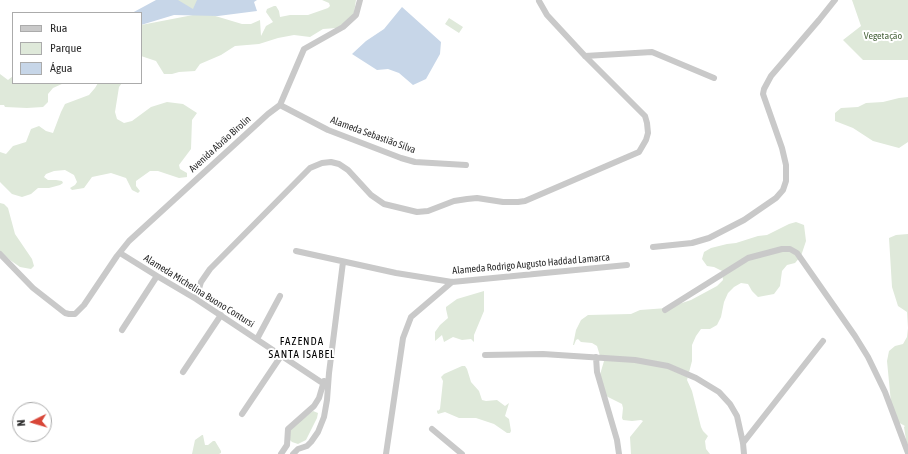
<!DOCTYPE html>
<meta charset="utf-8">
<style>
body{margin:0}
#map{position:relative;width:908px;height:454px;overflow:hidden;background:#fff;font-family:"Asap Condensed",sans-serif}
canvas{display:block}
.legend{position:absolute;left:12px;top:12px;width:130px;height:72px;box-sizing:border-box;background:#fff;border:1px solid #ababab;margin:0;padding:5px 7px;list-style:none;font-size:12px;color:#2c2c2c}
.legend li{display:flex;align-items:center;gap:8px;height:20px}
.legend b{width:20px;border:1px solid #ababab}
.north{position:absolute;left:12px;top:402px;width:40px;height:40px;box-sizing:border-box;background:#fff;border:1px solid #ababab;border-radius:50%;rotate:265deg;font-size:11px;font-weight:700;line-height:16px;text-align:center;color:#2c2c2c}
.north::after{content:'';display:block;margin:auto;width:14px;height:18px;background:#d84638;clip-path:polygon(50% 0,100% 100%,50% 72%,0 100%)}
</style>
<div id="map">
<canvas width="908" height="454"></canvas>
<ul class="legend">
<li><b style="height:5px;background:#c9c9c9"></b>Rua</li>
<li><b style="height:11px;background:#dfe9da"></b>Parque</li>
<li><b style="height:11px;background:#c7d6e8"></b>Água</li>
</ul>
<div class="north">N</div>
</div>
<script>
const c = document.querySelector('canvas').getContext('2d');
c.lineJoin = 'round';
function paint(path, color) { c.fillStyle = color; c.fill(path, 'evenodd'); }
const shape = rows => new Path2D(rows.map(r => 'M' + r).join(''));
function trace(path, color, width, dash) { c.strokeStyle = color; c.lineWidth = width; c.lineCap = dash ? 'butt' : 'round'; c.setLineDash(dash || []); c.stroke(path); }
function label(font, color, halo, rows, align = 'center') {
  c.font = font + ' "Asap Condensed",sans-serif'; c.lineWidth = 4; c.setLineDash([]); c.textBaseline = 'middle'; c.strokeStyle = halo; c.fillStyle = color; for (const [text, x, y, turn = 0] of rows) {
    c.save(); c.translate(x, y); c.rotate((+turn || 0) * Math.PI / 180); c.textAlign = isNaN(turn) ? turn : align; if (halo) c.strokeText(text, 0, 0); c.fillText(text, 0, 0); c.restore();
  }
}
paint(shape([
 [162,0,201,0,212,15,242,24,251,24,260,20,261,36,266,26,273,22,266,12,267,9,274,6,276,6,279,11,280,17,290,15,308,15,328,8,330,6,329,3,322,0,356,0,354,13,351,18,337,28,323,29,310,37,294,35,278,38,259,44,235,46,221,55,200,64,195,71,179,72,172,74,164,74,156,61,141,56,141,25,193,15],
 [852,0,908,0,908,60,863,60,843,40,861,26],
 [449,18,463,27,459,33,445,24],
 [0,74,8,80,13,76,13,83,64,83,53,88,48,94,48,102,43,107,27,108,5,107,4,105,0,105],
 [98,83,122,83,119,87,115,112,117,119,124,123,132,121,151,107,167,102,183,104,197,113,192,120,191,149,179,165,180,169,187,173,187,177,179,178,158,171,150,171,136,181,136,186,140,191,138,193,132,190,126,178,111,173,92,177,84,188,72,190,70,188,75,185,77,182,74,175,65,170,54,171,46,174,44,177,48,180,56,180,62,181,63,183,60,185,49,188,38,188,31,194,22,197,12,194,0,182,0,152,6,154,13,146,26,142,31,129,39,126,46,131,53,133,61,112,65,104,89,95,95,88],
 [908,97,908,142,899,148,873,141,853,128,835,121,835,113,841,108,858,107,866,103,883,102,899,98],
 [0,203,4,204,8,208,15,234,32,259,34,266,31,269,20,267,10,260,0,251],
 [796,222,804,225,806,241,801,256,795,263,787,265,782,271,780,286,774,294,758,297,752,291,748,284,741,283,734,287,728,293,724,302,721,317,717,325,710,329,701,329,696,336,692,345,692,361,687,380,692,391,701,427,703,431,708,436,705,441,706,449,710,454,631,454,630,437,643,421,641,420,632,421,623,420,622,418,623,408,622,404,608,397,602,392,599,378,604,361,600,356,597,346,592,343,581,342,578,339,576,340,574,345,573,345,576,330,581,320,588,315,631,314,640,310,667,308,691,300,717,286,723,280,722,271,714,267,707,266,702,259,704,252,711,248,727,244,736,243,758,236,767,235,789,224],
 [908,234,908,453,904,427,905,426,896,421,892,413,887,361,889,351,895,346,903,344,907,337,908,328,907,312,898,306,892,287,889,238,896,235],
 [484,291,484,311,474,335,474,342,471,339,462,340,453,337,444,342,442,335,435,341,435,332,440,325,448,318,446,309,446,307,457,299],
 [462,366,465,366,467,369,471,382,479,391,482,400,486,401,497,400,505,406,509,403,505,416,509,419,511,431,510,433,507,433,494,424,476,418,459,418,445,412,438,414,437,412,437,410,438,411,440,409,443,381,441,377,444,374],
 [313,411,318,413,317,418,306,440,298,444,292,442,288,438,290,429],
 [202,435,203,435,205,445,208,445,213,441,215,441,221,451,221,453,219,454,192,454,195,440]
]), '#dfe9da');
paint(shape([
 [156,0,178,0,193,9,197,0,257,0,254,2,257,11,218,16,174,15,141,25,141,13,132,13],
 [402,7,441,42,440,54,426,79,413,85,399,73,388,69,377,70,352,54,366,41,384,29]
]), '#c7d6e8');
trace(shape([
 [585,56,652,52,714,78],
 [280,105,328,130,401,158,415,162,466,165],
 [653,247,692,243,709,238,744,220,776,198,783,190,786,181,786,165,782,148,763,94,764,89,771,76,819,20,835,0],
 [296,251,396,273,452,282,627,265],
 [120,253,157,276,196,299,327,386],
 [0,254,33,288,65,313,69,314,75,314,84,305,117,256,129,241,268,114,280,105,304,49,343,27,356,15,360,0],
 [196,299,201,282,210,269,310,168,322,163,331,162,339,164,348,170,371,195,384,204,417,212,428,211,454,201,467,199,477,198,503,202,518,202,525,201,639,152,646,140,648,133,647,123,645,116,585,56,547,15,539,1],
 [665,310,748,258,782,249,790,249,797,253,855,336,868,357,885,392,908,453],
 [122,330,157,276],
 [257,339,280,296],
 [485,355,543,354,635,360,668,366,696,378,719,392,730,404,737,416,743,443,744,454],
 [596,357,597,372,617,440,619,454],
 [183,372,221,315],
 [242,414,281,356],
 [432,429,462,454],
 [743,443,823,341],
 [281,454,287,445,288,429,314,406,319,398,324,381],
 [293,454,298,449,307,446,311,442,318,432,324,417,327,400,329,373,343,262],
 [386,454,403,338,411,317,452,282]
]), '#c9c9c9', 6);
label('10px', '#49643d', '#fff', [
 ["Vegetação",883,36]
]);
label('10px', '#2c2c2c', '#fff', [
 ["Alameda Sebastião Silva",373,135,20],
 ["Avenida Abrão Birolin",220,144,-42],
 ["Alameda Rodrigo Augusto Haddad Lamarca",531,264,-5],
 ["Alameda Michelina Buono Contursi",199,291,32]
]);
c.letterSpacing = '1px';
label('11px', '#000', '#fff', [
 ["FAZENDA",302,342],
 ["SANTA ISABEL",302,355]
]);
c.letterSpacing = '0px';
</script>
